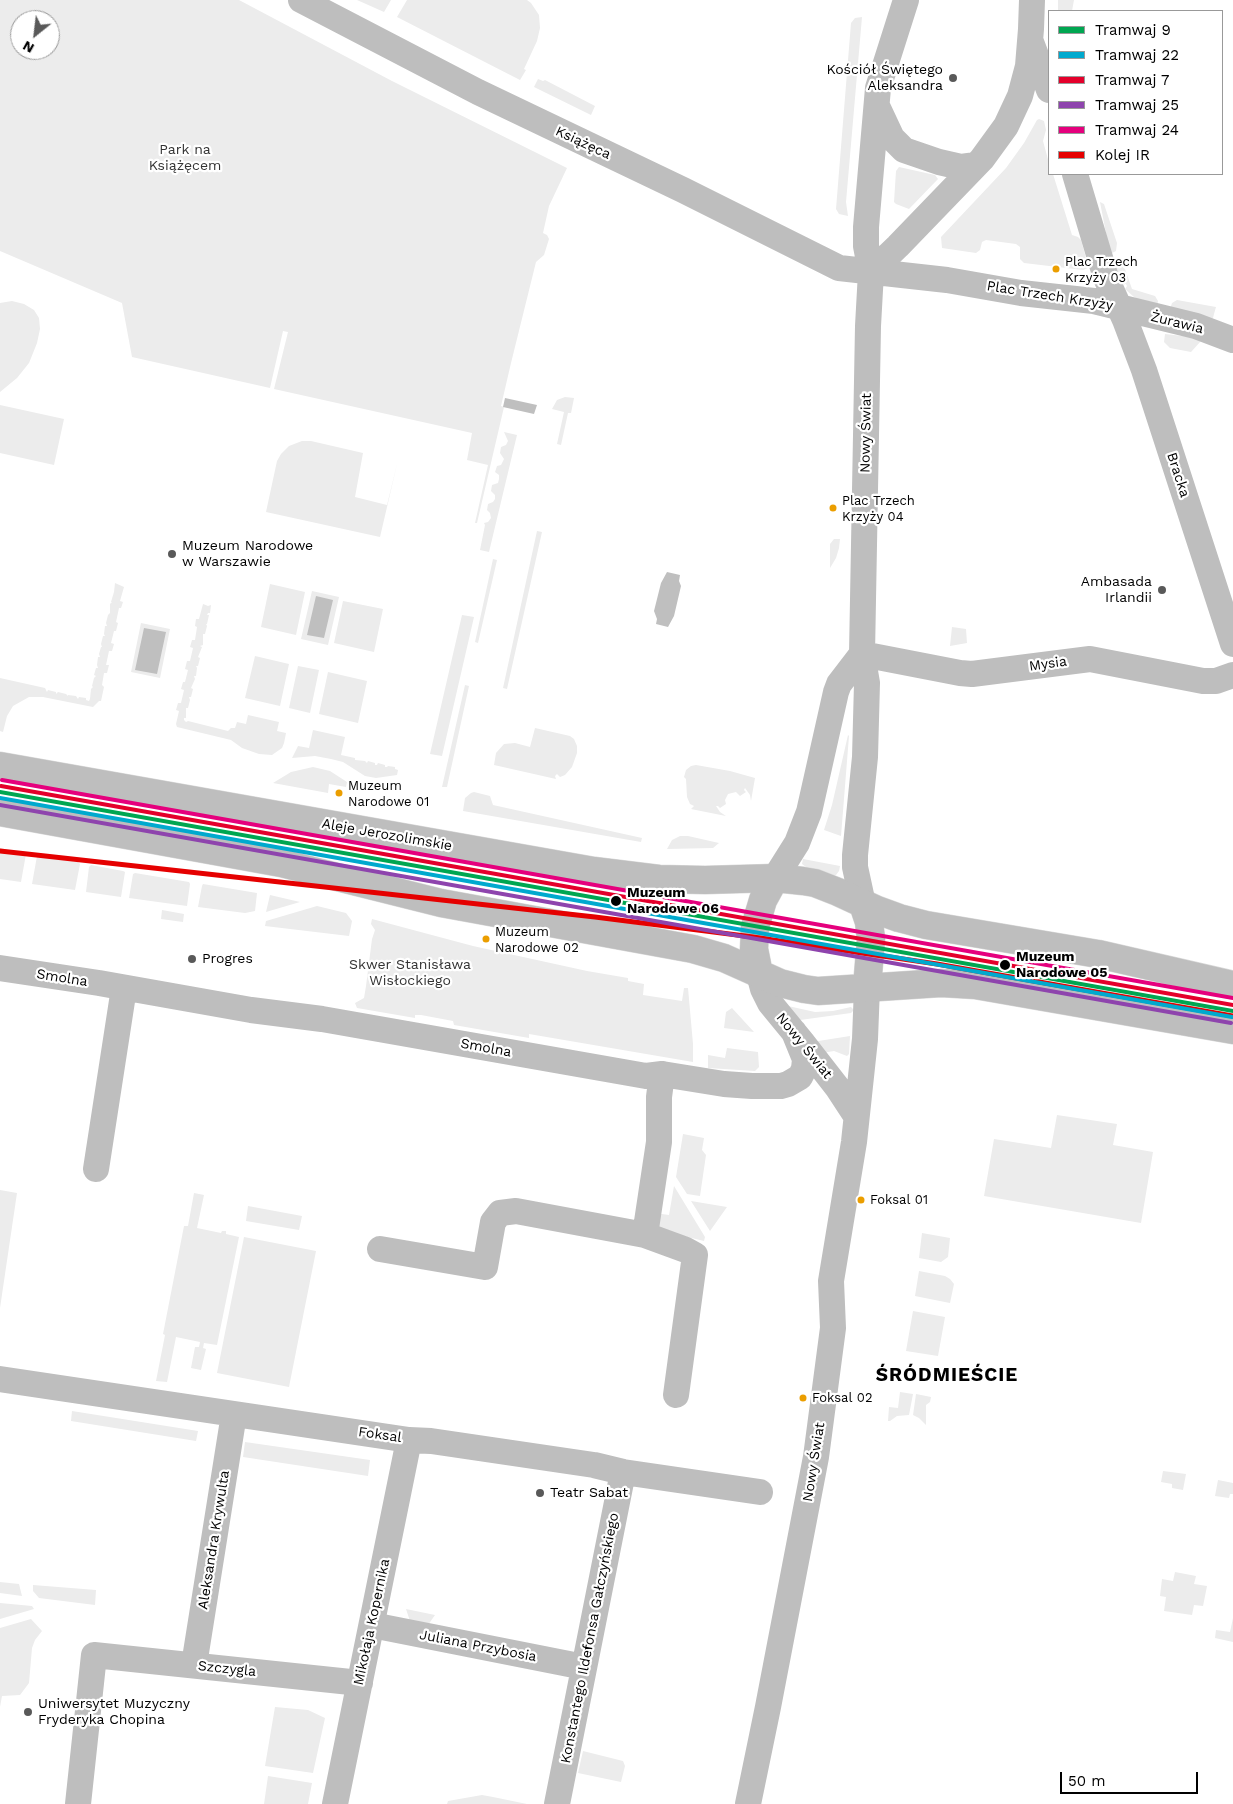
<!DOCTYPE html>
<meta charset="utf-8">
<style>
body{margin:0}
#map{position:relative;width:1233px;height:1804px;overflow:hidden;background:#fff;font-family:"Work Sans",sans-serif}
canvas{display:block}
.legend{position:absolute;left:1048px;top:10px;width:175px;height:165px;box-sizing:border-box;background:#fff;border:1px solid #999;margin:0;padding:6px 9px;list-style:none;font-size:15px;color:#000}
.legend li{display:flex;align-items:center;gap:10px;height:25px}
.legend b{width:25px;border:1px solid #999}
.north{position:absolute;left:10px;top:10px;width:50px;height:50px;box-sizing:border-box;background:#fff;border:1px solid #999;border-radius:50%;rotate:209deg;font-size:14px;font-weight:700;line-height:20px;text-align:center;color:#000}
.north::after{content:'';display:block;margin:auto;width:18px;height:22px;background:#595959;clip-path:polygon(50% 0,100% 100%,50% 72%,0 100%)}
.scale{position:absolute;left:1060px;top:1772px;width:138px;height:22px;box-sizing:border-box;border:2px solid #000;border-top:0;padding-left:6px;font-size:15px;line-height:18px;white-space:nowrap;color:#000;-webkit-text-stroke:4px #fff;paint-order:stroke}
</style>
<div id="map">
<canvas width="1233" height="1804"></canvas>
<ul class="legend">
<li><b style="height:6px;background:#00a651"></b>Tramwaj 9</li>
<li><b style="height:6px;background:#00a9ce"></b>Tramwaj 22</li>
<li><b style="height:6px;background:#e4002b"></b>Tramwaj 7</li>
<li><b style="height:6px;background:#8e44ad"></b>Tramwaj 25</li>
<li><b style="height:6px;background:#e5007d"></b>Tramwaj 24</li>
<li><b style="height:6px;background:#e50000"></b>Kolej IR</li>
</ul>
<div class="north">N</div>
<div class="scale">50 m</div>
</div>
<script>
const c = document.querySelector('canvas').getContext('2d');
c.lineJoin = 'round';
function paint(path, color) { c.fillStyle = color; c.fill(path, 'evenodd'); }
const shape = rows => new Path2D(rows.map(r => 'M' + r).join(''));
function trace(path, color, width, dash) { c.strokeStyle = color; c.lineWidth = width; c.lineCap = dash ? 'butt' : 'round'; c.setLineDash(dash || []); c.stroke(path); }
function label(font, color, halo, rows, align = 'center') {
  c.font = font + ' "Work Sans",sans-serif'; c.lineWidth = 4.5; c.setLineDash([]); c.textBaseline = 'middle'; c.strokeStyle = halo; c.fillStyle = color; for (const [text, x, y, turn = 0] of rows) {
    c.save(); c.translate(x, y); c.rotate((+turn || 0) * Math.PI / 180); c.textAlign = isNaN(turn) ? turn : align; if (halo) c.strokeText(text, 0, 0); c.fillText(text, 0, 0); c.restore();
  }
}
paint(shape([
 [0,0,239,0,392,81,567,168,549,206,543,233,547,235,549,239,544,255,536,262,511,363,501,406,504,407,477,523,475,523,488,465,467,460,472,433,274,389,288,332,283,331,270,388,132,357,122,303,0,251],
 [20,20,50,20,50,50,20,50],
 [357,0,391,0,384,12],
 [407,0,527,0,531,3,539,15,540,28,537,41,524,69,526,70,520,80,397,17],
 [1058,0,1074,0,1072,11,1058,11],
 [862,17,846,202,848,216,839,214,836,209,851,23,855,18],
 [538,79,543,81,545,80,595,106,591,115,534,87],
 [1039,119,1044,121,1046,130,1043,141,1049,163,1049,174,1053,174,1072,235,1078,237,1081,240,1088,265,1088,268,1083,270,1024,263,1020,259,1020,247,1016,244,986,240,982,242,980,250,976,253,942,248,941,237,1006,168,1024,143,1037,120],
 [899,167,935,175,938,179,909,209,896,204,894,202,896,171],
 [1100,202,1104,204,1117,243,1116,251,1110,254],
 [1120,265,1125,269,1132,289,1155,296,1158,301,1157,310,1134,297,1125,289,1127,286,1126,284,1121,285,1112,267],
 [1177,300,1216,307,1214,314,1213,318,1209,320,1169,312,1172,303],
 [12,301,24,304,34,310,39,318,40,329,37,343,29,363,17,378,0,392,0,303],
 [1165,334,1200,338,1201,341,1191,352,1170,348,1164,342],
 [565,397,574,398,571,413,568,413,561,445,557,444,564,412,552,409,557,400],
 [0,405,64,419,54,465,0,453],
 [504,432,517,435,489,552,480,550,485,525,484,523,488,522,491,518,490,513,487,510,488,504,493,502,495,499,495,495,491,491,492,485,498,483,499,479,499,475,495,472,497,466,501,465,504,459,500,453,501,447,506,445,508,441],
 [302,441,311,441,363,453,355,497,387,505,398,460,380,537,266,512,277,461,281,454,289,446],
 [537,531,542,532,507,689,503,688],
 [834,539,840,539,839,548,836,558,830,568,830,544],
 [493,559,497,560,478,643,475,642],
 [115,583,124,587,120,601,123,602,121,608,119,608,116,622,118,623,116,631,114,631,111,643,114,644,112,651,109,651,106,665,109,665,107,673,104,673,102,685,104,687,101,701,99,701,93,707,43,697,29,697,13,706,7,716,3,732,0,731,0,678,45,688,47,692,48,690,56,692,56,694,58,692,66,694,68,696,68,695,76,696,78,699,79,697,86,698,86,700,89,701,90,699,91,689,93,687,92,686,94,678,96,676,94,675,96,668,98,668,97,665,98,657,100,657,99,654,101,647,102,647,101,644,103,636,105,636,104,634,105,626,107,626,106,623,108,615,110,613,110,604,112,602,111,602,114,592],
 [270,584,305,592,296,635,261,627],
 [312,591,339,597,328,645,301,639],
 [343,601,383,609,374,652,334,643],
 [203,604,208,606,211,605,210,613,208,613,207,615,209,615,207,624,206,624,207,626,205,634,203,634,203,645,200,646,202,647,198,657,200,658,198,666,196,666,197,668,196,676,194,676,195,679,191,688,193,689,191,697,189,697,190,700,188,708,186,708,186,718,184,718,184,720,186,722,188,721,228,731,231,728,235,728,237,722,246,724,248,715,279,722,277,731,286,733,284,743,282,748,272,755,259,754,242,748,231,740,177,727,176,724,179,711,176,710,178,703,181,703,184,690,181,689,183,682,185,682,188,670,185,669,187,661,190,661,193,648,190,647,192,640,195,640,197,627,195,626,196,619,199,619],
 [462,615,474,617,442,756,430,754],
 [141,623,170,629,160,678,131,672],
 [952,627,966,629,967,643,950,646],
 [255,656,289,664,280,706,245,698],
 [298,666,319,670,310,713,289,708],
 [328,672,367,681,358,723,319,714],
 [465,685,469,686,447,787,442,787],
 [535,728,570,736,574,739,577,746,577,753,572,767,565,775,560,777,557,774,555,776,556,779,494,765,496,753,504,744,515,743,530,747],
 [313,730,345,737,341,755,355,758,355,760,365,761,367,763,368,761,375,763,375,765,377,765,378,763,385,765,385,767,387,767,388,766,395,767,395,769,398,770,397,775,376,778,365,776,343,762,331,759,315,756,292,758,298,746,309,748],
 [848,735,849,736,841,836,824,830,832,805],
 [696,765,730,771,755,778,751,801,750,795,745,788,744,790,746,792,740,796,736,792,728,794,725,800,726,804,720,808,718,806,716,806,720,812,726,816,691,809,694,806,690,804,687,797,686,779,684,777,686,770,691,766],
 [313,767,330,771,347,782,346,787,329,784,328,793,273,783,291,772],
 [474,792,490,796,493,805,642,838,641,842,463,811,465,798,471,793],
 [680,836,688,836,719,843,713,848,667,849,672,840],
 [0,848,26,854,21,882,0,879],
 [39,855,78,862,80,864,75,890,32,884,37,856],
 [803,859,840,866,839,871,836,875,832,875,806,867,802,864],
 [91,865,123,871,125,872,121,897,86,892,89,867],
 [135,873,189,882,190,884,187,906,129,898,133,874],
 [203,884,257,893,255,911,245,913,198,907,202,886],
 [270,895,300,902,266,912],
 [317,906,346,913,352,921,349,936,265,926,266,921],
 [162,910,184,914,183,922,161,919],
 [372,919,473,946,587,971,628,978,628,981,644,984,643,995,682,1001,684,988,688,988,693,1044,693,1062,529,1034,529,1038,454,1025,453,1021,421,1015,415,1015,415,1018,357,1008,355,1003,364,998,366,986,372,939,375,930,371,924],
 [788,1006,815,1012,833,1011,851,1007,854,1010,851,1013,793,1021],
 [732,1008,754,1032,724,1028,726,1012],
 [850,1036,849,1054,847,1056,834,1051,822,1053,812,1042],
 [727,1048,758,1052,759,1067,755,1071,708,1068,708,1055,725,1058],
 [1057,1115,1117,1124,1113,1145,1153,1152,1141,1223,984,1196,994,1139,1051,1148],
 [683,1134,704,1138,702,1150,706,1155,700,1196,687,1194,676,1177],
 [674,1186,705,1237,704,1241,663,1231,658,1227,655,1213,669,1215],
 [0,1190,17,1193,0,1308],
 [194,1193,204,1195,197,1228,221,1233,222,1231,226,1231,226,1234,239,1237,217,1345,204,1343,203,1348,206,1349,201,1370,191,1368,195,1347,199,1347,200,1342,176,1337,167,1382,156,1381,165,1335,163,1334,184,1226,188,1226],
 [691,1201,727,1207,710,1231],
 [248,1206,302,1216,299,1230,246,1221],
 [922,1233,950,1238,948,1257,941,1262,919,1258],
 [244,1237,316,1251,289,1387,217,1373],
 [919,1271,945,1276,950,1279,954,1284,950,1303,915,1296],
 [913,1311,945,1317,938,1356,906,1351],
 [900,1392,913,1394,909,1415,897,1416,890,1421,888,1421,889,1407,898,1408],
 [916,1394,931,1397,930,1402,926,1405,926,1425,919,1418,913,1415],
 [72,1411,198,1431,196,1441,71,1421],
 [245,1442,370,1460,368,1476,243,1457],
 [1163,1471,1186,1474,1183,1490,1172,1488,1172,1484,1161,1482],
 [1218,1480,1233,1483,1233,1494,1230,1494,1229,1498,1215,1496],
 [1175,1572,1196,1576,1194,1584,1207,1586,1203,1606,1194,1605,1192,1615,1164,1611,1166,1597,1160,1596,1162,1579,1173,1581],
 [0,1582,19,1584,22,1596,0,1593],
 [33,1585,96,1590,95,1605,39,1598,33,1591],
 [0,1603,32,1606,34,1609,0,1619],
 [406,1609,435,1615,428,1625,410,1621],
 [1233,1618,1233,1642,1215,1638,1216,1630,1230,1632],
 [31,1619,42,1631,35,1640,32,1648,29,1683,20,1695,2,1696,0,1707,0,1628],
 [275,1707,308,1710,325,1718,313,1773,265,1766],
 [583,1751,623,1761,625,1766,621,1782,578,1773],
 [268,1776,312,1783,308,1804,264,1804],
 [482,1795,493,1797,527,1804,447,1804,448,1801]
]), '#ececec');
paint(shape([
 [505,398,537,405,534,414,503,407],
 [667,572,680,575,679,581,681,586,674,616,668,627,656,624,657,619,654,611,661,583],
 [316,596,333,600,324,638,307,635],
 [144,628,166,632,157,674,135,670]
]), '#bfbfbf');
const major = shape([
 [0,766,594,871,659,879,705,880,775,878,803,881,815,883,838,892,877,910,899,918,926,925,1098,954,1233,985],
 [0,812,281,863,441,903,693,949,724,958,780,983,804,989,818,991,941,983,975,985,1233,1030],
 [863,904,869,922,871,939,867,987],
 [759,974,754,949,755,927,763,900,775,878]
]);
trace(major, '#dbdbdb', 29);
trace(shape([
 [301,0,478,92,683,190,839,268,947,280,1021,293,1094,301,1196,326,1233,340],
 [1031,42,1049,90],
 [877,106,892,138,904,150,939,162,961,167,976,165],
 [1075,174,1106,278,1125,320,1144,370,1233,644],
 [871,272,898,246,982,159,1006,126,1020,96,1028,66,1031,29,1032,0],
 [862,654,960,673,972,674,1090,659,1203,681,1216,681,1233,675],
 [775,878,797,843,809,812,836,692,839,684,862,654],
 [863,904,855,867,855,855,865,757,867,683,862,654,868,326,871,272,866,246,866,227,878,88,906,0],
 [0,968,99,983,251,1010,322,1019,646,1076,662,1074,724,1084,752,1086,781,1086,788,1084,800,1077,804,1069,805,1059,794,1032],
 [759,974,763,989,770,1003,802,1042,837,1087,856,1116],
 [96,1169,124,988],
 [645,1235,659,1142,659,1097,662,1074],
 [380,1249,485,1267,493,1222,500,1213,516,1211,645,1235,686,1250,695,1255,676,1395],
 [0,1379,409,1440,431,1441,594,1465,623,1472,760,1492],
 [372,1625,584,1667],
 [194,1665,234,1414],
 [78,1804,94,1655,360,1683],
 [335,1804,409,1440],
 [557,1804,623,1472],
 [748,1804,768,1707,816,1457,833,1328,831,1281,854,1142,865,1039,867,987]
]), '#bebebe', 26);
trace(major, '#bebebe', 28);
trace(shape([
 [0,851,595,917,753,937,937,964,1233,1016]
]), '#e50000', 5);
trace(shape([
 [0,792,1233,1011]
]), '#00a651', 4);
trace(shape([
 [0,798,1232,1017]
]), '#00a9ce', 4);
trace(shape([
 [1,786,1233,1005]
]), '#e4002b', 4);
trace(shape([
 [0,805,1231,1023]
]), '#8e44ad', 4);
trace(shape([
 [2,780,1233,998]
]), '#e5007d', 4);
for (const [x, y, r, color] of [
 [953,78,5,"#595959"],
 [1056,269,4.5,"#eb9e00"],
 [833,508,4.5,"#eb9e00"],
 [172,554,5,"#595959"],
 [1162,590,5,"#595959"],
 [339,793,4.5,"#eb9e00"],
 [616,901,6,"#000"],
 [486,939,4.5,"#eb9e00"],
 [192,959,5,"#595959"],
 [1005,965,6,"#000"],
 [861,1200,4.5,"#eb9e00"],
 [803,1398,4.5,"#eb9e00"],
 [540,1493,5,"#595959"],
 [28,1712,5,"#595959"]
]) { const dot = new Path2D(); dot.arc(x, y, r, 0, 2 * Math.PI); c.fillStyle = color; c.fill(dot); trace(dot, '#fff', 2); }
label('13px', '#000', '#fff', [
 ["Plac Trzech",1065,262],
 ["Krzyży 03",1065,278],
 ["Plac Trzech",842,501],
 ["Krzyży 04",842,517],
 ["Muzeum",348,786],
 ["Narodowe 01",348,802],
 ["Muzeum",495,932],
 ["Narodowe 02",495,948],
 ["Foksal 01",870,1200],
 ["Foksal 02",812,1398]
], 'left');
label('14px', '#000', '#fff', [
 ["Kościół Świętego",943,70,"right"],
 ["Aleksandra",943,86,"right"],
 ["Muzeum Narodowe",182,546],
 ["w Warszawie",182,562],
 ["Ambasada",1152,582,"right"],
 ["Irlandii",1152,598,"right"],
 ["Progres",202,959],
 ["Teatr Sabat",550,1493],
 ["Uniwersytet Muzyczny",38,1704],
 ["Fryderyka Chopina",38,1720]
], 'left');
label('14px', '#000', '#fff', [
 ["Książęca",583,143,25],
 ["Plac Trzech Krzyży",1050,296,9],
 ["Żurawia",1177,323,14],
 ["Nowy Świat",866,433,-89],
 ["Bracka",1178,475,72],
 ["Mysia",1048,664,-8],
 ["Aleje Jerozolimskie",387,835,10],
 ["Smolna",62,978,9],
 ["Nowy Świat",804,1046,51],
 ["Smolna",486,1048,10],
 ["Foksal",380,1435,8],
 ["Nowy Świat",814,1462,-81],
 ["Aleksandra Krywulta",214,1540,-81],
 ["Mikołaja Kopernika",372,1622,-78],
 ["Konstantego Ildefonsa Gałczyńskiego",590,1638,-79],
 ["Juliana Przybosia",478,1646,11],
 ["Szczygla",227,1669,6]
]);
label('14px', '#333', '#fff', [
 ["Park na",185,150],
 ["Książęcem",185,166],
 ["Skwer Stanisława",410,965],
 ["Wisłockiego",410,981]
]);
label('bold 14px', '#000', '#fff', [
 ["Muzeum",627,893],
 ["Narodowe 06",627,909],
 ["Muzeum",1016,957],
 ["Narodowe 05",1016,973]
], 'left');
c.letterSpacing = '1px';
label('bold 19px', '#000', '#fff', [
 ["ŚRÓDMIEŚCIE",947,1375]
]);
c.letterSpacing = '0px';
</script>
